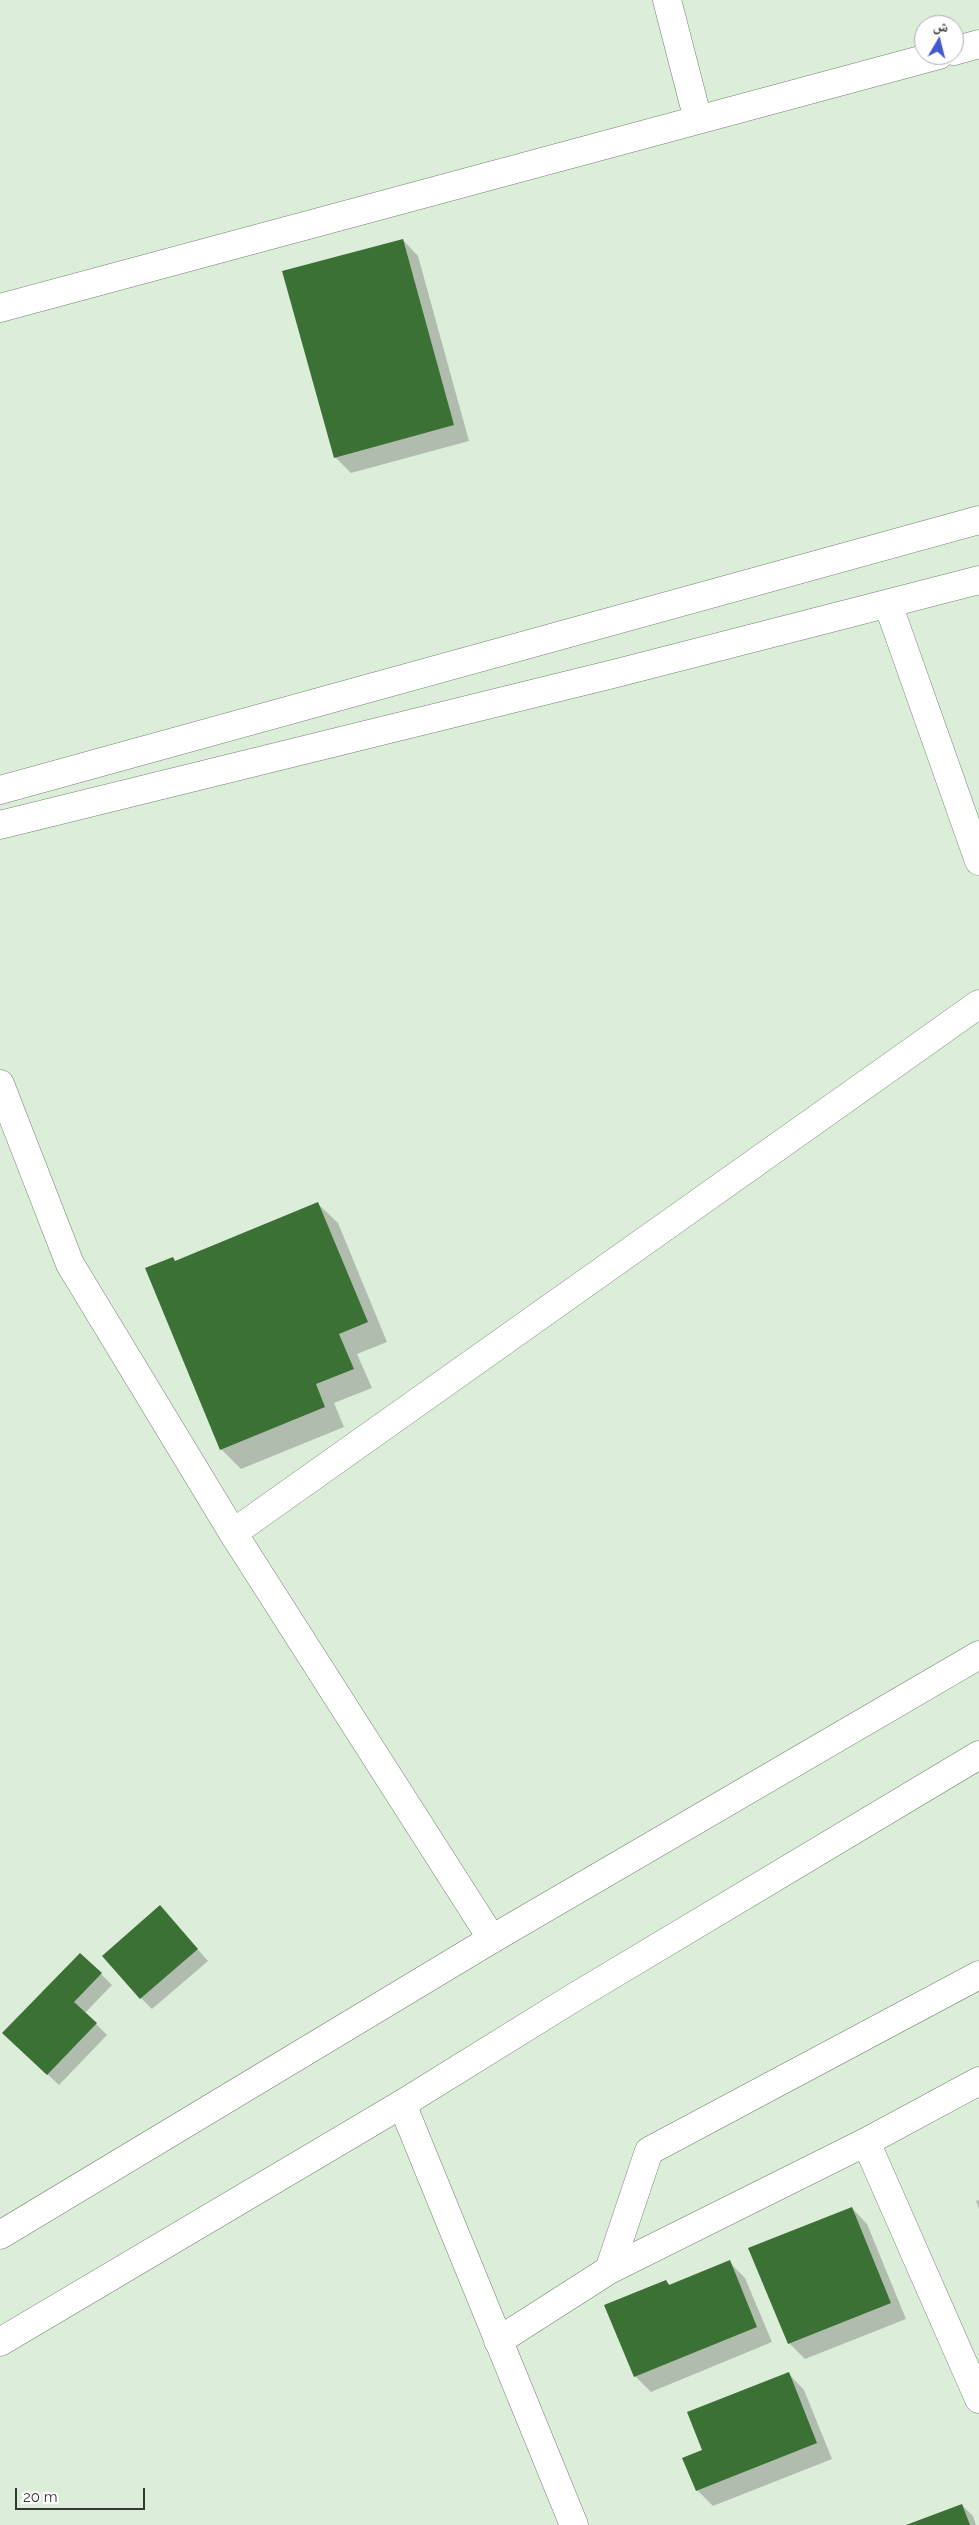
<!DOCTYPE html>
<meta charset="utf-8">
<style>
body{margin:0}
#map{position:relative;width:979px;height:2525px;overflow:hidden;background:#dcedda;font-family:Raleway,"Noto Naskh Arabic",sans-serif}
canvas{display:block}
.north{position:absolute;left:914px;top:15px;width:50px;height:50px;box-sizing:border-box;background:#fff;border:1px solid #adb0ad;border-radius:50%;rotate:8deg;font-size:14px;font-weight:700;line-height:20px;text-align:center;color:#323931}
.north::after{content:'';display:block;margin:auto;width:18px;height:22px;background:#425acd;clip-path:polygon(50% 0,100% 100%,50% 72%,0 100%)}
.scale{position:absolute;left:15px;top:2488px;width:130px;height:22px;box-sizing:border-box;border:2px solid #323931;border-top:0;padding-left:6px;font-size:15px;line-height:18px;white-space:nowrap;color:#323931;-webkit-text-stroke:4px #fff;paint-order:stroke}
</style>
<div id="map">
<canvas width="979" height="2525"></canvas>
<div class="north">ش</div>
<div class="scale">20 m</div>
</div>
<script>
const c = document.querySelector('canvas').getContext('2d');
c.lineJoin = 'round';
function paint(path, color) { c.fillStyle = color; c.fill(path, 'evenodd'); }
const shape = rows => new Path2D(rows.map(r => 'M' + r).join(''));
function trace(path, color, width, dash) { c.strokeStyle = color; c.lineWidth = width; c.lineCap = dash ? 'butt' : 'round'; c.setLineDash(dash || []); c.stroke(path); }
paint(shape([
 [403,240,418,256,469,441,351,473,335,457],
 [318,1204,338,1223,387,1342,357,1354,372,1388,334,1403,344,1427,241,1469,221,1449,173,1259,176,1262],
 [170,1918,208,1961,152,2009,141,1998],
 [101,1974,112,1985,85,2013,107,2035,59,2085,15,2044],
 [979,2200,979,2209,976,2201],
 [852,2208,867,2224,906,2319,805,2359,789,2343],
 [729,2262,745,2278,772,2342,651,2392,635,2376,666,2281,671,2286],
 [789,2374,804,2390,832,2459,713,2506,697,2490,703,2450],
 [962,2505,973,2516,976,2525,909,2525]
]), '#0003');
paint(shape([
 [403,239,454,425,334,458,282,271],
 [318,1202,368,1322,339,1334,354,1369,316,1384,325,1407,220,1450,145,1268,173,1257,175,1261],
 [160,1905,198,1949,140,1999,102,1956],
 [80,1953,102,1973,74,2002,97,2023,47,2075,2,2033],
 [852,2207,891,2303,788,2344,748,2248],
 [730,2260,757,2327,634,2377,604,2305,666,2280,669,2285],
 [789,2372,817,2443,696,2491,682,2458,702,2450,687,2412],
 [962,2504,970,2525,906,2525]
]), '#3b7134');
const minor = shape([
 [667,0,698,120],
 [954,51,979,44],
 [0,308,939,55],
 [888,604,979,861],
 [0,790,979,520],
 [0,825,617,673,979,580],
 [0,1084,70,1264,233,1533,492,1939],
 [233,1533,979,1004],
 [402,2104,574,2525],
 [866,2142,979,2399],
 [609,2270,649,2151,979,1975],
 [498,2341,609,2270,866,2142,979,2081]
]);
const major = shape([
 [0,2235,492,1939,979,1655],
 [0,2342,402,2104,573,1998,979,1755]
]);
trace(minor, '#738271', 29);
trace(major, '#738271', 29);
trace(minor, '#fff', 28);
trace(major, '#fff', 28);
</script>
